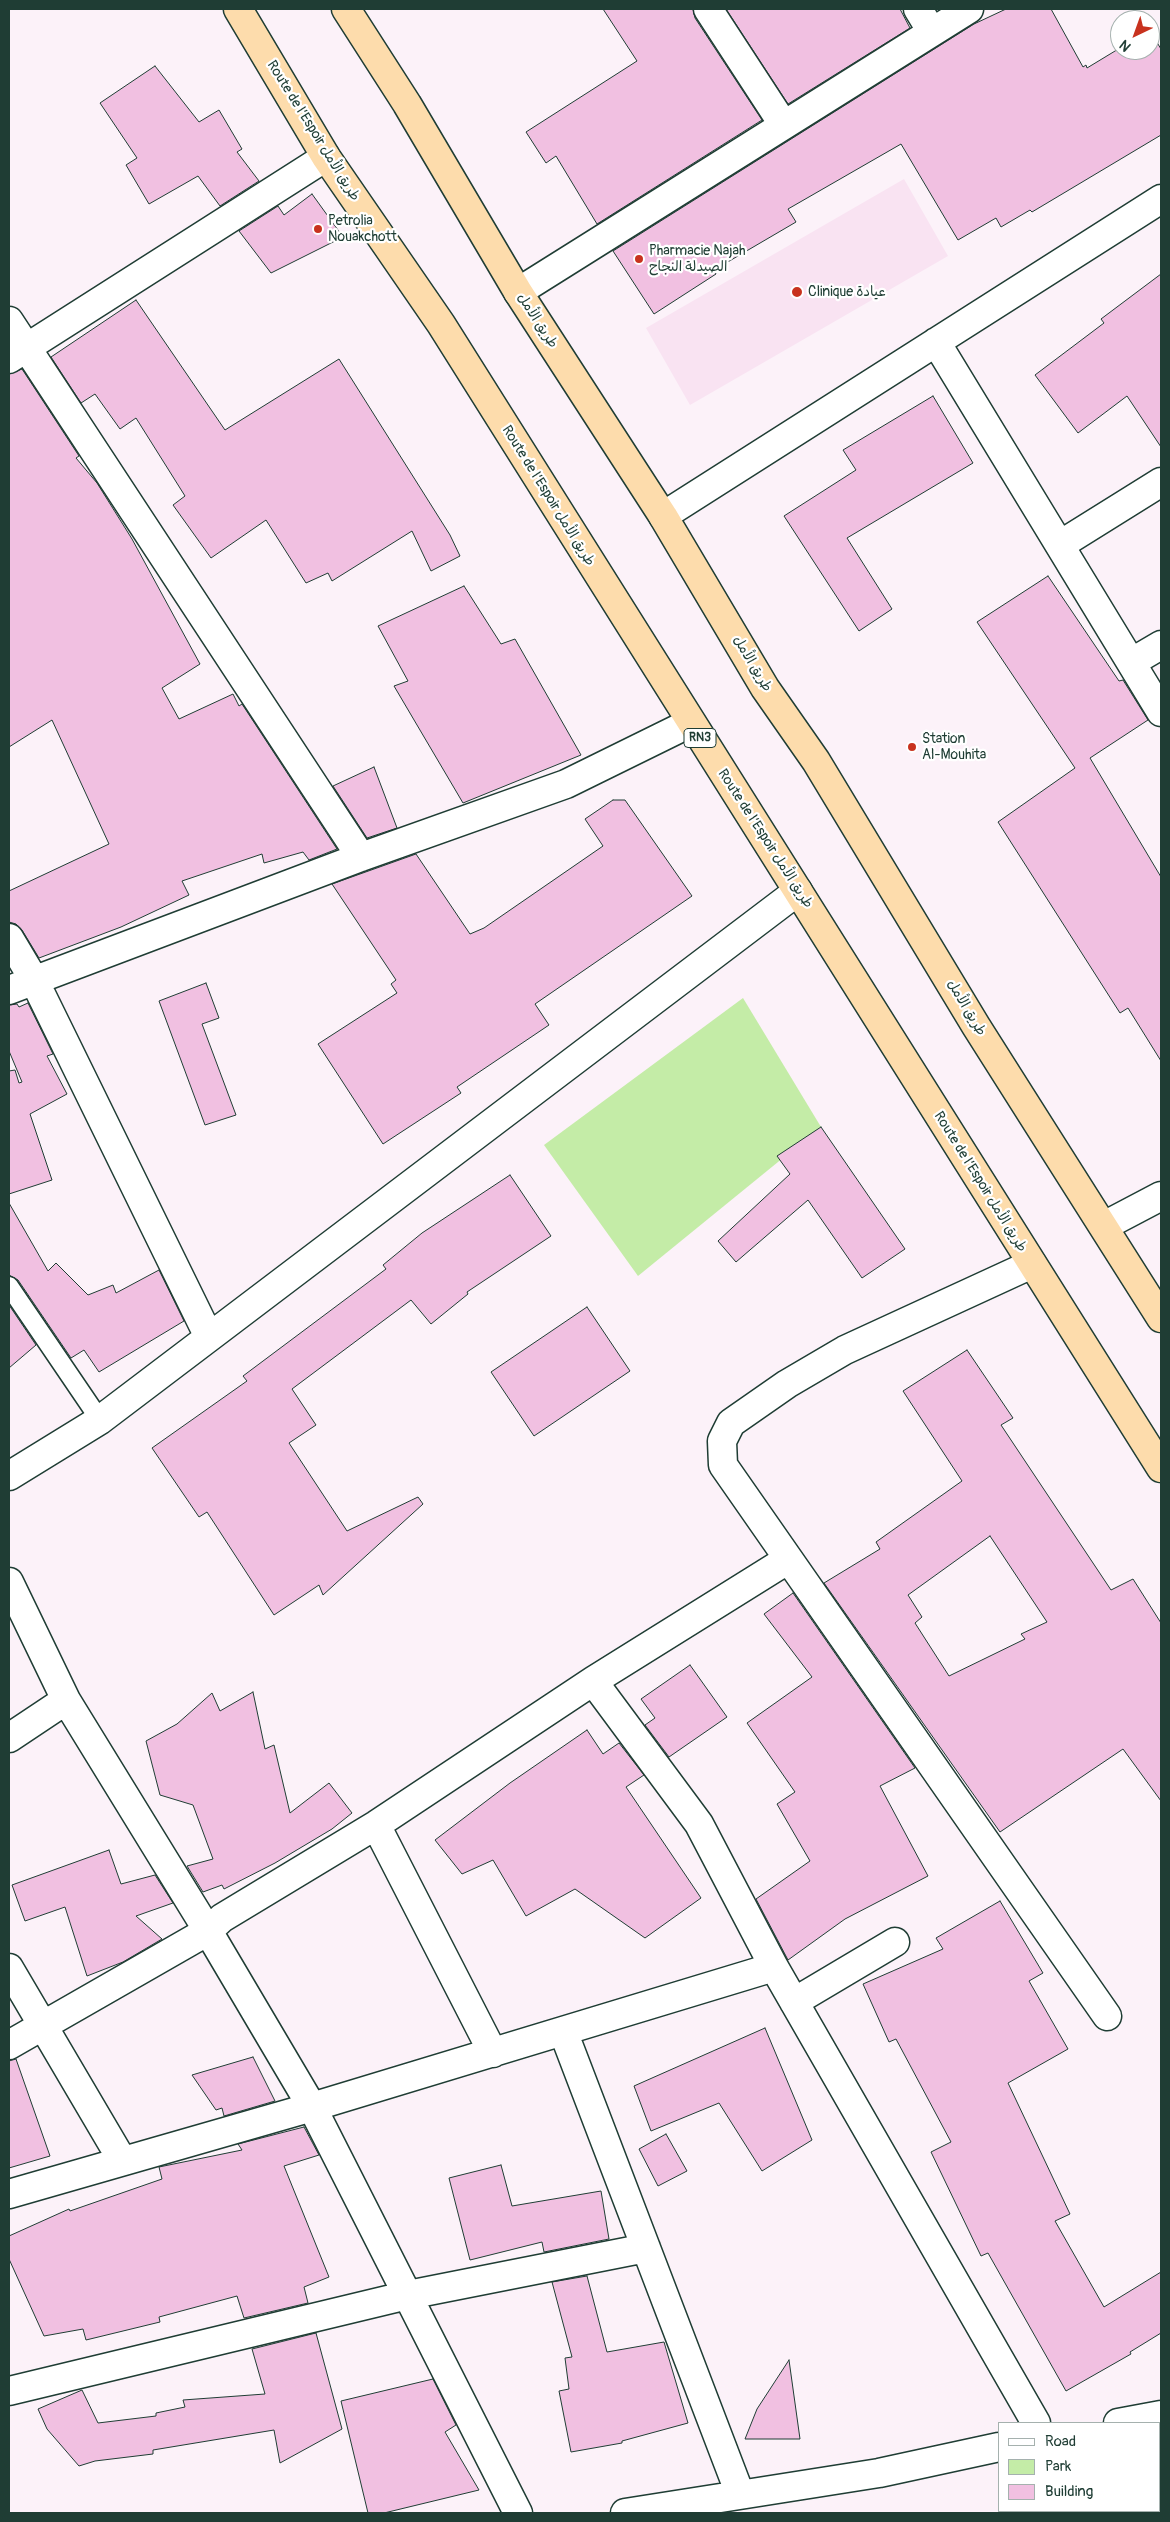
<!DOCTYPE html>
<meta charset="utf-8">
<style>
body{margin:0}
#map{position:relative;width:1170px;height:2522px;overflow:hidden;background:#fcf2f9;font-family:Pangolin,sans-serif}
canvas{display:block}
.frame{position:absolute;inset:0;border:10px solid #1f3d34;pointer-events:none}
.legend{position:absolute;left:998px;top:2422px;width:162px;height:90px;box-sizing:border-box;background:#fff;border:1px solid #a5b1ae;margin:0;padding:6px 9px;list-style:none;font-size:15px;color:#1f3d34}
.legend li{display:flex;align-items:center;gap:10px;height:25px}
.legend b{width:25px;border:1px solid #a5b1ae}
.north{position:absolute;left:1110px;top:10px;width:50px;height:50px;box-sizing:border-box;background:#fff;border:1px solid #a5b1ae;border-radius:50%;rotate:222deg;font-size:14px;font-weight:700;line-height:20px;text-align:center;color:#1f3d34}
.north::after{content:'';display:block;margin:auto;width:18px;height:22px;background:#c8321e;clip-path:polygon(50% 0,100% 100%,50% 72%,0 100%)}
</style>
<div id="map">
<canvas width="1170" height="2522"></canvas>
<div class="frame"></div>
<ul class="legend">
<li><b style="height:6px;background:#fff"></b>Road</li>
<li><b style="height:14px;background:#c4eca7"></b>Park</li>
<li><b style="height:14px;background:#f1c0e1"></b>Building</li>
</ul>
<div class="north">N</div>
</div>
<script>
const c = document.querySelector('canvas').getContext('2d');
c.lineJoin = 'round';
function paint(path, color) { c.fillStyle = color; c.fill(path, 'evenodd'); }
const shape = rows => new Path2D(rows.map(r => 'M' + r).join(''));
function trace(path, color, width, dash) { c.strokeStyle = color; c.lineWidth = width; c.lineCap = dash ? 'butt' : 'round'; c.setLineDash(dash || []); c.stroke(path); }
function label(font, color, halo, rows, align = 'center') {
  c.font = font + ' Pangolin,"Playpen Sans Arabic",sans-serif'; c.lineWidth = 4.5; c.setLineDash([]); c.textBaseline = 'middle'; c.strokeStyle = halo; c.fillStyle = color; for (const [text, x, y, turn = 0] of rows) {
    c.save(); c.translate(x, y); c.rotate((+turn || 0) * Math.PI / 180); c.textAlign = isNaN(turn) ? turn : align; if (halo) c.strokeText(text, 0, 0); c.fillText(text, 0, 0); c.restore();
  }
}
paint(shape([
 [904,179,948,256,690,405,646,328]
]), '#f9e3f2');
paint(shape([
 [743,998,821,1127,638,1276,544,1145]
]), '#c4eca7');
const building = shape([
 [603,9,693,9,695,18,762,120,597,224,556,156,546,163,526,132,637,61,603,9],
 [726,9,900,9,910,28,788,104,726,9],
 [1006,9,1051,9,1083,67,1086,65,1087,68,1120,48,1120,50,1150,50,1150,31,1161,49,1161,135,1032,212,1030,210,1001,227,996,218,958,240,901,144,788,209,796,222,714,270,716,274,654,314,613,251,974,24,1006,9],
 [155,66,199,122,219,110,242,149,237,152,259,181,220,206,198,176,149,204,126,165,137,158,100,103,155,66],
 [312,194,343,237,271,273,239,231,278,206,284,215,312,194],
 [1161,274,1161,447,1127,396,1078,433,1035,375,1104,323,1101,319,1161,274],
 [136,300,225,430,339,359,450,535,460,556,431,571,412,531,332,581,328,573,306,583,266,520,211,558,173,505,185,496,136,418,120,429,95,394,81,403,51,357,136,300],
 [22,369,79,456,76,458,97,483,132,539,200,664,162,688,179,719,233,694,239,706,242,704,337,849,309,860,303,852,264,863,262,854,182,881,189,895,121,927,39,958,22,930,16,924,9,922,9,891,109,844,52,720,9,747,9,374,22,369],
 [933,396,973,463,847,538,892,609,859,631,784,516,856,470,843,450,933,396],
 [1048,576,1119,681,1123,680,1148,720,1090,758,1161,877,1161,1061,1128,1008,1120,1013,998,822,1075,768,977,622,1048,576],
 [464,586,501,644,515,639,581,755,463,803,394,686,408,681,378,626,464,586],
 [374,767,397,828,367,838,333,786,374,767],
 [613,800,625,800,692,896,535,1004,549,1025,457,1087,461,1093,383,1144,318,1044,397,993,391,984,396,980,332,884,416,854,470,934,484,928,603,846,585,819,613,800],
 [206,983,219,1018,202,1024,236,1115,205,1125,159,1001,206,983],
 [28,1003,53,1054,47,1056,67,1094,30,1114,52,1180,9,1194,9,1071,15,1070,19,1083,22,1082,9,1051,9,1005,17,1004,19,1007,28,1003],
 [821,1127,905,1249,862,1278,808,1200,736,1262,718,1241,790,1174,777,1156,821,1127],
 [510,1175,551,1236,467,1292,468,1294,431,1324,411,1300,292,1389,316,1425,289,1443,347,1531,418,1497,423,1504,323,1595,319,1585,274,1615,207,1512,199,1517,152,1448,247,1381,243,1376,386,1269,383,1265,422,1233,510,1175],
 [9,1203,48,1271,56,1263,88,1295,113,1285,116,1293,159,1270,184,1321,99,1372,84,1350,71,1358,18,1280,9,1275,9,1203],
 [9,1305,36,1345,9,1368,9,1305],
 [587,1307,630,1371,534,1436,491,1372,587,1307],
 [967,1350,1013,1418,1001,1425,1111,1590,1133,1579,1161,1623,1161,1801,1123,1749,1000,1832,824,1583,880,1549,876,1542,962,1481,903,1391,967,1350],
 [990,1536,1047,1622,1021,1634,1025,1639,949,1676,915,1623,922,1617,908,1595,990,1536],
 [793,1593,915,1768,880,1786,928,1876,845,1919,788,1960,756,1899,810,1861,777,1804,795,1792,747,1723,812,1677,764,1614,793,1593],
 [690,1665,727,1717,669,1757,645,1725,655,1718,641,1699,690,1665],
 [253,1692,265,1749,274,1745,290,1813,329,1783,352,1813,332,1829,275,1863,224,1889,222,1885,203,1892,187,1866,213,1859,193,1805,160,1795,146,1741,177,1724,212,1693,220,1711,253,1692],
 [587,1730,603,1754,619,1743,644,1775,626,1787,701,1898,645,1938,575,1889,526,1916,493,1860,462,1874,435,1840,510,1783,587,1730],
 [109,1850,121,1884,155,1875,173,1903,136,1916,162,1939,123,1962,87,1976,65,1907,25,1921,12,1885,109,1850],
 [1000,1901,1043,1973,1029,1981,1068,2049,1008,2083,1070,2214,1055,2221,1104,2307,1161,2272,1161,2333,1130,2352,1131,2354,1066,2391,988,2253,981,2256,931,2152,951,2142,896,2039,889,2042,863,1984,943,1949,936,1938,1000,1901],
 [765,2028,812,2140,762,2171,719,2103,651,2131,634,2086,765,2028],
 [253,2057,275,2101,224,2116,222,2108,216,2110,192,2075,253,2057],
 [16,2059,50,2156,9,2168,9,2061,16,2059],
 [304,2127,319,2155,284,2166,329,2277,304,2287,308,2303,244,2318,237,2296,159,2317,160,2322,86,2340,83,2329,44,2336,9,2259,9,2236,69,2209,70,2211,162,2179,159,2167,242,2150,238,2144,304,2127],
 [666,2134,687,2171,658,2186,639,2149,666,2134],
 [501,2165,512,2206,601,2191,609,2239,544,2252,542,2242,470,2260,449,2178,501,2165],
 [587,2276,607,2352,664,2342,688,2423,622,2441,622,2443,571,2452,559,2391,569,2389,565,2358,572,2357,552,2282,587,2276],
 [316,2333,342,2429,280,2463,274,2430,153,2450,153,2454,95,2461,79,2466,47,2429,38,2409,82,2390,98,2423,156,2416,156,2413,185,2407,183,2400,265,2394,252,2349,316,2333],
 [789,2360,800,2439,745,2439,757,2409,789,2360],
 [433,2379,456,2425,445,2432,479,2490,384,2513,368,2513,341,2401,433,2379]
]);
paint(building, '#f1c0e1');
trace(building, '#1f3d34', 1);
const service = shape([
 [9,1286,100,1420]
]);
const minor = shape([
 [708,9,783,124],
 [918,9,932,32],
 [518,292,969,9],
 [9,321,361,857],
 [936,342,1161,712],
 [9,359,326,157],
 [663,516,1161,199],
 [1060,545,1161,482],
 [1132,662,1161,645],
 [9,938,34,980,209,1337],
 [9,990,361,857,566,784,690,723],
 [1104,1226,1161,1196],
 [1032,1264,845,1350,787,1384,731,1423,722,1441,723,1465,1107,2016],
 [9,1476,100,1420,798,891],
 [9,1582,66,1700,208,1931,9,2045],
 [593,1681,699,1824,774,1967,1036,2423],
 [9,1738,66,1700],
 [376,1825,493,2053],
 [9,1968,122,2160],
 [794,2002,895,1942],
 [563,2031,740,2494],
 [9,2194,312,2107,774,1967],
 [9,2391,408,2295,646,2248],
 [1118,2423,1161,2415],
 [518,2513,312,2107,208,1931,222,1918,376,1825,593,1681,787,1560],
 [625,2513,879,2473,999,2447]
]);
const trunk = shape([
 [238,9,326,157,441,324,1161,1468],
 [346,9,407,104,518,292,663,516,765,688,816,761,976,1026,1161,1318]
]);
trace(service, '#1f3d34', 21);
trace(minor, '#1f3d34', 31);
trace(trunk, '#1f3d34', 31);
trace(service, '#fff', 18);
trace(minor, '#fff', 28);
trace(trunk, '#fddcac', 28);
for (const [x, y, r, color] of [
 [318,229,5,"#c8321e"],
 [639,259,5,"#c8321e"],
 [797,292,6,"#c8321e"],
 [912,747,5,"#c8321e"]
]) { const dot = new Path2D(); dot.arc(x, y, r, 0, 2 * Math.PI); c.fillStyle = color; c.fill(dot); trace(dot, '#fff', 2); }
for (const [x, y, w] of [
 [700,738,32]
]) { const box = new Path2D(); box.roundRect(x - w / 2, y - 9.5, w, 19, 4); c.fillStyle = '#fff'; c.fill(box); trace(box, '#1f3d34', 1); }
label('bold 12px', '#1f3d34', null, [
 ["RN3",700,738]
]);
label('14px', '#1f3d34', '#fff', [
 ["Route de l’Espoir طريق الأمل",313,131,58],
 ["طريق الأمل",537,321,57],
 ["Route de l’Espoir طريق الأمل",548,496,58],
 ["طريق الأمل",752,664,59],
 ["Route de l’Espoir طريق الأمل",765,839,57],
 ["طريق الأمل",966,1008,59],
 ["Route de l’Espoir طريق الأمل",980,1182,58]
]);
label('14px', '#1f3d34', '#fff', [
 ["Petrolia",328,221],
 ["Nouakchott",328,237],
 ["Pharmacie Najah",649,251],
 ["الصيدلة النجاح",649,267],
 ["Clinique عيادة",808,292],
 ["Station",922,739],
 ["Al-Mouhita",922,755]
], 'left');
</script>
